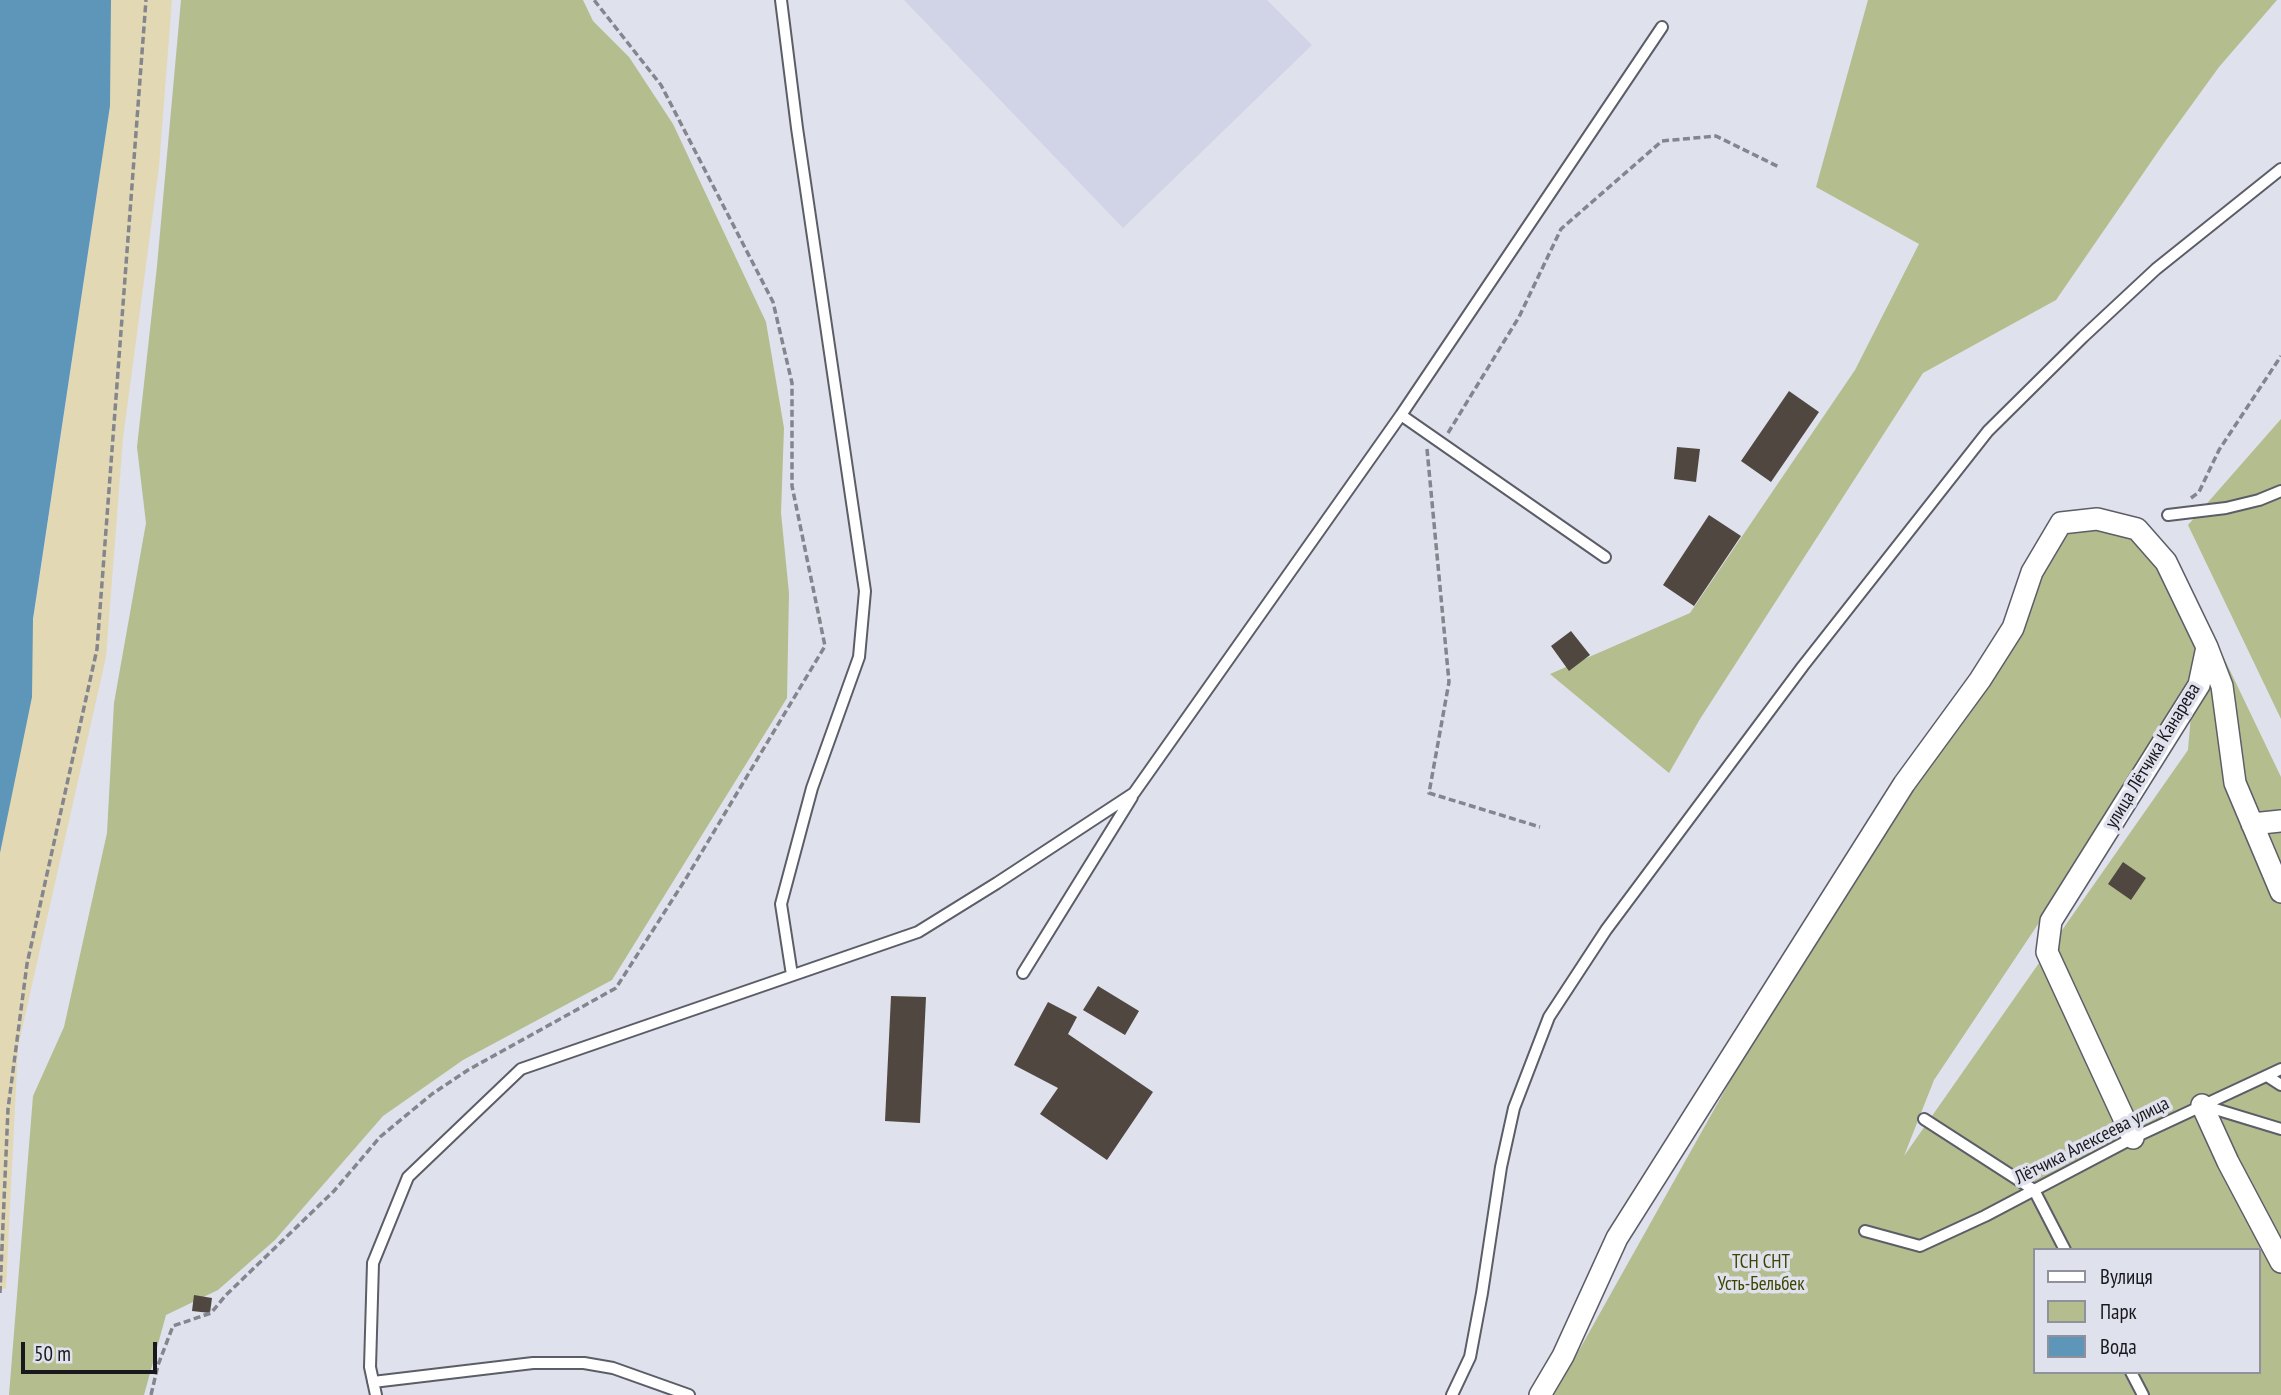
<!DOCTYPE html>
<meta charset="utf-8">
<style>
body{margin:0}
#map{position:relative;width:2281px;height:1395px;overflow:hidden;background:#dfe1ed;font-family:"PT Sans Narrow",sans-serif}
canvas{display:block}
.legend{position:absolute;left:2033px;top:1248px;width:228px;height:126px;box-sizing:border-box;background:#dfe1ed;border:2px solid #90919a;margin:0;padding:9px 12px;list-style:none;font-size:21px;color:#19191d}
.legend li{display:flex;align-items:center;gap:14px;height:35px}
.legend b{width:35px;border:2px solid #90919a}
.scale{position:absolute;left:21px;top:1342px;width:136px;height:32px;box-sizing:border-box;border:4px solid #19191d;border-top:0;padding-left:9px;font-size:21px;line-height:24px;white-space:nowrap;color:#19191d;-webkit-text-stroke:5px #dfe1ed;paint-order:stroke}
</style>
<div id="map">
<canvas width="2281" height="1395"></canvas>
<ul class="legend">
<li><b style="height:9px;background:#fff"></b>Вулиця</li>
<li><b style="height:19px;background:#b3bd8e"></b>Парк</li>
<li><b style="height:19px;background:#5d96b8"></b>Вода</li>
</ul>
<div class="scale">50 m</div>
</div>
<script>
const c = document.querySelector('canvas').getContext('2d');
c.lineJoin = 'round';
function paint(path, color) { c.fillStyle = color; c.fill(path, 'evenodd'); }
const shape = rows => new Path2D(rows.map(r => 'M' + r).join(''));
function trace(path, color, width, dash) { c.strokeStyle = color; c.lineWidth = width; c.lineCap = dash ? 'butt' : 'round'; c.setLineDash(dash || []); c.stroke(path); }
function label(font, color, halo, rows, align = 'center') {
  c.font = font + ' "PT Sans Narrow",sans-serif'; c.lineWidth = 7; c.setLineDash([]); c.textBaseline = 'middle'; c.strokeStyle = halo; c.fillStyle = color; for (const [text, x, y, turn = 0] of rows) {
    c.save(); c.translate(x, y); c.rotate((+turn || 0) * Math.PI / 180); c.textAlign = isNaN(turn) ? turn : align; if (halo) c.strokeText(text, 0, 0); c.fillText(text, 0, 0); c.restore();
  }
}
paint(shape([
 [904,0,1267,0,1312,45,1123,228]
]), '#d0d4e6');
paint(shape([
 [181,0,583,0,593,21,629,57,673,124,766,322,784,428,781,513,789,593,787,698,612,980,463,1060,383,1116,275,1240,218,1290,166,1315,144,1395,9,1395,33,1096,64,1027,107,833,114,703,146,523,137,447,157,266],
 [1868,0,2277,0,2219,67,2164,143,2056,300,1923,373,1700,719,1669,773,1550,674,1690,613,1855,370,1919,244,1816,187],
 [2281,419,2281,719,2188,525],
 [2095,524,2133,531,2162,564,2198,635,2200,608,2281,777,2281,1395,1554,1395,1743,1058,1907,797,2064,529],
 [2193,692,2188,750,1904,1156,1934,1080],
 [2034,1250,2258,1250,2258,1372,2034,1372]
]), '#b3bd8e');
paint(shape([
 [109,0,172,0,159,167,123,439,106,657,18,1047,6,1288,0,1290,0,842,110,106]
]), '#e2d9b4');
paint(shape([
 [0,0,111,0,110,106,33,619,32,697,0,853]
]), '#5d96b8');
paint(shape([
 [1789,391,1819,412,1771,482,1741,461],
 [1677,447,1700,449,1696,482,1674,479],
 [1709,515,1741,536,1694,606,1663,585],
 [1571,631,1590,655,1569,671,1551,646],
 [2123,862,2146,878,2131,900,2108,884],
 [1098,986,1139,1011,1125,1035,1083,1010],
 [891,996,926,997,920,1123,885,1121],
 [1048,1002,1077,1017,1068,1034,1153,1092,1107,1160,1040,1114,1058,1088,1014,1065],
 [194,1295,212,1298,210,1313,192,1311]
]), '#4f4740');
const lane = shape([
 [781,0,797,128,865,591,859,657,812,788,781,904,792,975],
 [1401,415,1605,557],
 [2168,515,2226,508,2259,500,2281,491],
 [1023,973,1132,797],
 [2267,1076,2281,1085],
 [2202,1105,2281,1129],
 [1924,1119,2034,1190,2065,1250],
 [1865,1231,1920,1246,1985,1216,2133,1138,2281,1069],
 [2131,1372,2143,1395],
 [373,1382,533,1363,584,1363,613,1368,689,1395],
 [376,1395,370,1367,373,1263,408,1177,521,1069,918,932,997,883,1134,793,1401,415,1662,27],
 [1452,1395,1470,1357,1482,1293,1501,1167,1514,1108,1549,1017,1606,930,1803,666,1988,431,2083,337,2156,269,2281,169]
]);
const street = shape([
 [2207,647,2222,686,2235,783,2281,892],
 [2252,824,2281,821],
 [2202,1105,2228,1162,2281,1262],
 [1540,1395,1563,1356,1617,1238,1904,784,1980,680,2013,628,2032,572,2061,523,2097,519,2137,529,2166,562,2207,647,2199,685,2051,921,2047,952,2133,1138]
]);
trace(lane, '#5b5d67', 14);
trace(street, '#5b5d67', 24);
trace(shape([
 [1448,433,1519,317,1561,229,1662,141,1716,136,1779,167],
 [1427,449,1449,682,1429,793,1540,827],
 [2191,498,2199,492,2219,450,2281,356],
 [0,1293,8,1109,27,964,97,649,146,0],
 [151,1395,158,1365,173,1326,211,1313,226,1295,334,1191,380,1137,432,1094,468,1070,616,988,685,880,825,646,792,486,792,383,773,302,661,85,594,0]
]), '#84858d', 3.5, [7, 3.5]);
trace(lane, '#fff', 10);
trace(street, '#fff', 21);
label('19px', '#19191d', '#dfe1ed', [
 ["улица Лётчика Канарева",2153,756,-59],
 ["Лётчика Алексеева улица",2092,1141,-27]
]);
label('19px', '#3c4400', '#dfe1ed', [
 ["ТСН СНТ",1761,1263],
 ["Усть-Бельбек",1761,1285]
]);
</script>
